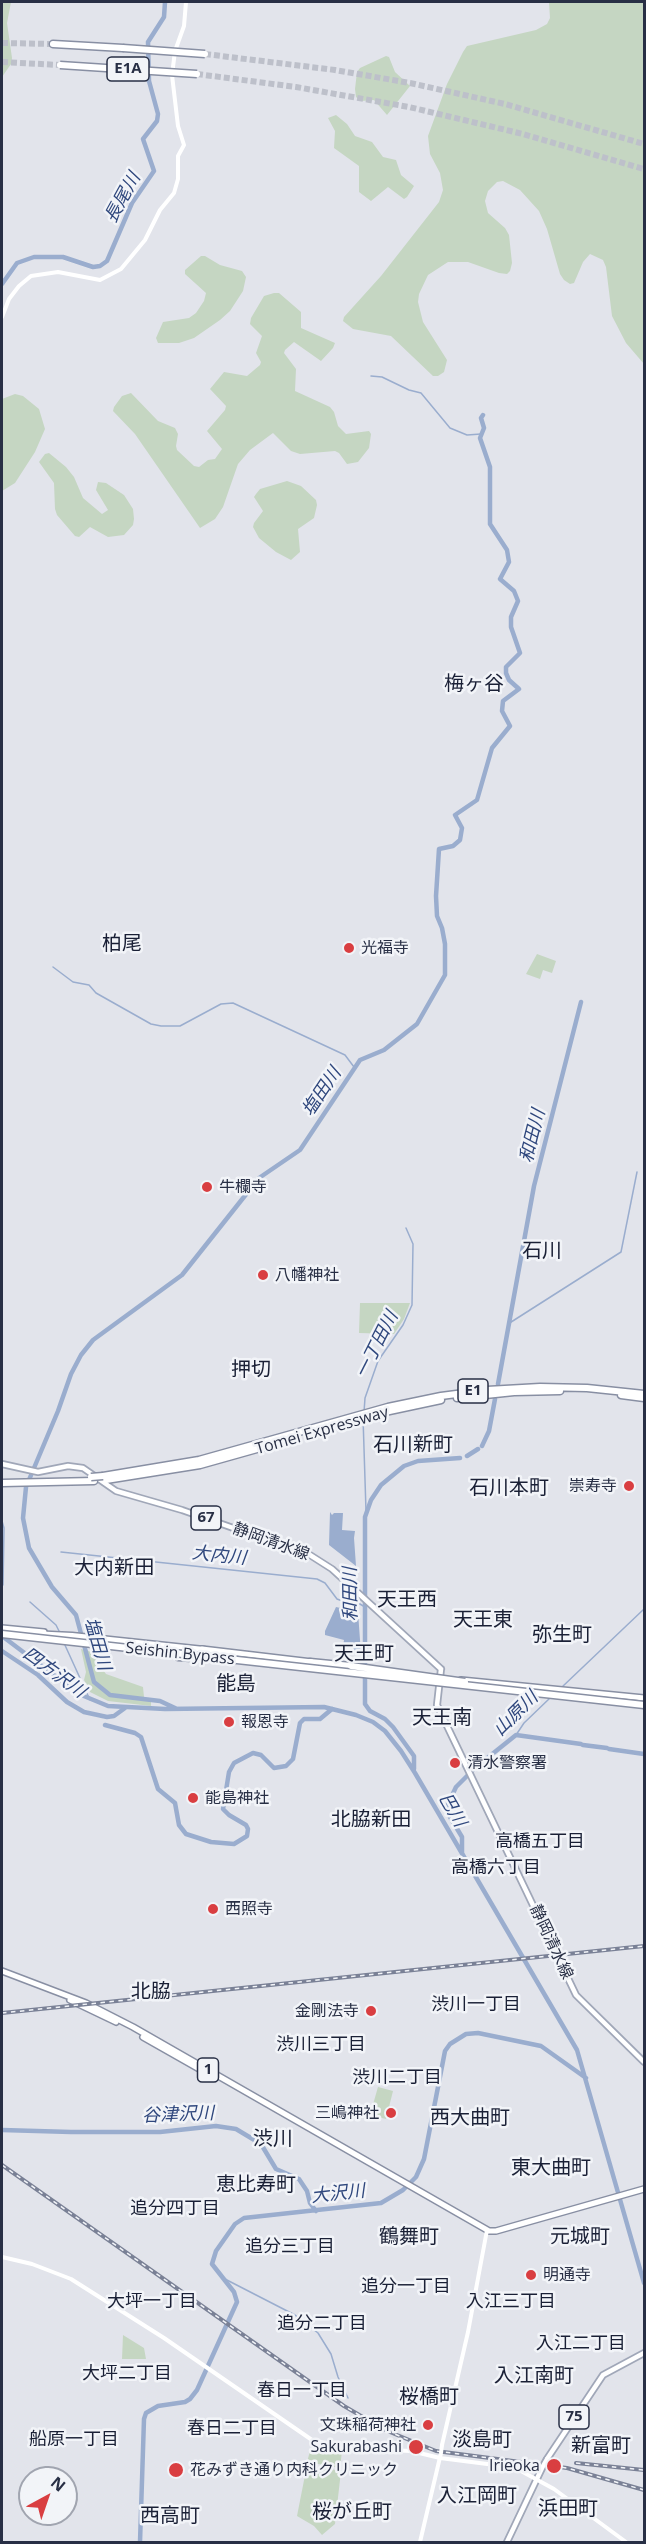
<!DOCTYPE html>
<meta charset="utf-8">
<style>
body{margin:0}
#map{position:relative;width:646px;height:2544px;overflow:hidden;background:#e2e4eb;font-family:"Open Sans",sans-serif}
canvas{display:block}
.frame{position:absolute;inset:0;border:3px solid #282f45;pointer-events:none}
.north{position:absolute;left:18px;top:2466px;width:60px;height:60px;box-sizing:border-box;background:#f2f4f8;border:2px solid #a1a5b0;border-radius:50%;rotate:40deg;font-size:16px;font-weight:700;line-height:24px;text-align:center;color:#282f45}
.north::after{content:'';display:block;margin:auto;width:21px;height:27px;background:#d93e41;clip-path:polygon(50% 0,100% 100%,50% 72%,0 100%)}
</style>
<div id="map">
<canvas width="646" height="2544"></canvas>
<div class="frame"></div>
<div class="north">N</div>
</div>
<script>
const c = document.querySelector('canvas').getContext('2d');
c.lineJoin = 'round';
function paint(path, color) { c.fillStyle = color; c.fill(path, 'evenodd'); }
const shape = rows => new Path2D(rows.map(r => 'M' + r).join(''));
function trace(path, color, width, dash) { c.strokeStyle = color; c.lineWidth = width; c.lineCap = dash ? 'butt' : 'round'; c.setLineDash(dash || []); c.stroke(path); }
function label(font, color, halo, rows, align = 'center') {
  c.font = font + ' "Open Sans","Noto Sans JP",sans-serif'; c.lineWidth = 5; c.setLineDash([]); c.textBaseline = 'middle'; c.strokeStyle = halo; c.fillStyle = color; for (const [text, x, y, turn = 0] of rows) {
    c.save(); c.translate(x, y); c.rotate((+turn || 0) * Math.PI / 180); c.textAlign = isNaN(turn) ? turn : align; if (halo) c.strokeText(text, 0, 0); c.fillText(text, 0, 0); c.restore();
  }
}
paint(shape([
 [2,2,11,2,7,23,12,58,11,64,2,77],
 [549,2,644,2,644,364,626,343,612,316,606,267,603,260,590,254,583,262,574,283,570,284,564,280,560,274,547,229,539,211,520,190,503,181,497,182,488,191,485,201,488,213,505,228,509,235,512,263,510,271,507,274,499,273,468,262,448,262,428,275,419,294,418,302,423,322,447,360,444,372,438,376,433,376,391,336,353,329,343,321,344,317,381,276,439,202,443,190,440,173,430,154,428,136,447,84,463,52,467,46,536,30,547,24,550,18],
 [386,56,389,57,395,72,410,86,387,115,374,100,361,101,356,97,355,89,357,72,360,68],
 [336,115,347,124,355,136,372,142,383,157,396,160,401,175,414,186,407,197,404,199,388,187,371,201,359,192,359,166,334,148,335,131,328,118],
 [201,256,205,256,220,265,242,271,246,277,243,291,230,311,220,320,194,338,179,343,158,343,156,338,163,322,189,318,196,313,204,301,206,293,185,274,185,270],
 [274,293,279,293,301,312,301,328,335,343,333,348,321,361,294,342,285,350,284,353,296,369,295,391,330,407,334,412,338,426,346,434,369,431,371,434,369,448,358,462,347,464,339,453,335,451,300,454,291,451,273,433,250,450,238,464,223,507,215,519,200,528,135,434,113,411,114,407,122,396,131,393,158,421,175,428,178,434,176,446,177,450,194,466,199,467,208,460,215,459,222,449,207,431,225,410,226,406,210,389,224,372,247,376,260,365,261,362,256,353,262,336,250,324,251,318,264,296],
 [15,394,23,396,39,409,45,429,35,452,15,483,2,491,2,399],
 [49,453,66,467,74,477,83,498,102,514,108,510,96,490,98,482,106,483,124,495,133,509,134,519,133,525,124,535,108,537,90,527,79,537,75,536,57,515,55,509,54,483,39,462,45,454],
 [287,481,301,486,316,500,317,505,314,518,298,529,300,552,291,560,276,552,259,538,253,527,254,523,263,511,254,497,256,494,260,489],
 [537,954,556,961,552,973,543,970,540,979,526,974],
 [360,1303,410,1303,404,1319,394,1334,359,1333],
 [81,1649,96,1653,98,1663,106,1674,143,1687,144,1697,151,1702,151,1706,108,1701,90,1692,84,1680,86,1672],
 [378,2087,393,2091,386,2119,370,2115],
 [123,2335,144,2348,146,2359,122,2359],
 [312,2444,342,2451,340,2468,307,2462],
 [307,2465,341,2471,335,2524,322,2535,314,2526,297,2516]
]), '#c5d6c2');
paint(shape([
 [330,1512,332,1515,334,1513,343,1513,342,1530,355,1531,354,1538,356,1566,329,1545],
 [336,1607,358,1612,361,1654,342,1653,344,1640,325,1635,325,1631]
]), '#9aadce');
trace(shape([
 [371,376,382,377,409,390,421,393,450,428,467,435,481,434],
 [53,967,73,982,89,985,96,993,151,1024,161,1026,180,1026,221,1004,233,1003,345,1055,354,1067],
 [508,1324,621,1252,637,1172],
 [364,1412,365,1398,378,1361,403,1325,412,1305,413,1244,406,1228],
 [363,1417,366,1511],
 [2,1521,4,1528,3,1585],
 [61,1552,317,1579,325,1583,337,1599,345,1602,353,1600,365,1607],
 [30,1602,56,1625,60,1633],
 [64,1643,90,1700],
 [562,1687,644,1609],
 [516,1735,524,1723,550,1698],
 [223,2278,295,2315,318,2333,331,2354,338,2377,348,2398]
]), '#9aadce', 1.5);
trace(shape([
 [2,284,17,263,34,257,63,257,93,267,100,266,107,261,132,203,154,171,143,139,157,121,158,114,149,81,148,42,164,17,165,2],
 [498,1384,534,1186,581,1002],
 [482,1446,489,1431,495,1399],
 [467,1456,478,1449],
 [2,1636,79,1694,108,1706,165,1709,324,1707,356,1715,373,1722,385,1731,401,1751,415,1773,577,2050,644,2283],
 [2,1651,38,1675,67,1702,84,1712,107,1717,114,1716,125,1708],
 [175,1708,160,1701,110,1695,94,1682,76,1615,52,1587,29,1548,23,1518,26,1487,58,1411,71,1374,81,1355,93,1340,182,1275,259,1178,300,1150,360,1060,384,1050,417,1024,445,975,445,944,442,928,437,916,436,896,439,849,453,846,460,840,462,828,455,815,477,800,492,748,510,726,502,711,503,701,519,689,509,680,506,673,506,667,520,653,511,627,511,617,518,601,514,591,500,579,509,562,507,550,490,524,490,467,480,438,484,428,481,418,483,415],
 [105,1725,135,1733,141,1737,158,1789,175,1803,179,1825,186,1834,211,1842,234,1844,247,1836,248,1829,246,1825,229,1815,223,1809,229,1772,234,1763,253,1753,261,1755,274,1768,286,1766,293,1759,300,1723,304,1719,320,1719,332,1709],
 [583,1745,607,1748],
 [609,1749,644,1754],
 [414,1769,414,1756,393,1727,385,1719,370,1711,365,1704,365,1517,371,1500,381,1485,404,1466,418,1461,460,1458],
 [462,1853,462,1837,450,1817,448,1804,456,1787,476,1767,516,1735,581,1744],
 [2,2130,71,2132,160,2132,216,2126,236,2129,261,2144,276,2169,299,2179,307,2191,310,2203,316,2211],
 [140,2542,144,2419,146,2413,158,2406,185,2402,190,2399,197,2390,237,2302,234,2292,212,2264,216,2251,235,2224,244,2218,381,2203,403,2190,416,2177,424,2159,445,2051,450,2044,466,2034,478,2033,541,2046,586,2078]
]), '#9aadce', 4.5);
trace(shape([
 [2,43,53,44],
 [205,54,335,70,410,83,505,104,644,144],
 [2,62,60,65],
 [197,74,296,87,409,107,523,134,644,169]
]), '#bdc0ca', 6, [6, 3]);
const primary = shape([
 [2,1464,38,1472,68,1466,83,1468,116,1491,182,1510,310,1555,332,1569,441,1669],
 [441,1669,437,1705,576,1995,644,2062],
 [547,2459,603,2375,644,2353],
 [507,2542,543,2466]
]);
const trunk = shape([
 [2,1628,44,1632],
 [202,1649,312,1662],
 [461,1680,644,1698],
 [2,1971,86,2003,133,2027,489,2231,496,2231,644,2189],
 [70,2000,116,2022],
 [143,2037,210,2075]
]);
const motorway = shape([
 [53,44,123,48],
 [621,1395,644,1398],
 [457,1398,514,1392,560,1391],
 [380,1413,441,1400],
 [103,1476,199,1460,388,1407,441,1396,487,1390,540,1387,587,1388,644,1394],
 [106,1480,200,1465,296,1438],
 [2,1483,94,1481],
 [31,1634,72,1636,204,1650],
 [178,1657,193,1658],
 [310,1662,351,1666]
]);
trace(primary, '#a0a7b8', 8);
trace(trunk, '#888fa3', 8);
trace(motorway, '#888fa3', 9);
trace(shape([
 [2,317,9,299,19,286,31,276,58,272,100,280,121,269,145,240,160,210,174,193,178,179,178,156,184,145,178,126,172,75,175,51,184,26,186,2],
 [2,2257,32,2264,71,2279,164,2338,312,2440,344,2448,411,2451,440,2458,503,2466,521,2471,554,2489,626,2542],
 [442,2445,468,2332,487,2230],
 [420,2542,441,2453]
]), '#fff', 4);
trace(primary, '#fff', 4.5);
trace(trunk, '#fff', 5);
trace(motorway, '#fff', 6);
const rail = shape([
 [2,2013,644,1946],
 [2,2165,344,2406,385,2430,436,2451,567,2468,644,2490],
 [576,2463,644,2470]
]);
trace(rail, '#7a8196', 4);
trace(rail, '#f2f4f8', 1.5, [4.5]);
const primaryBridge = shape([
 [543,2466,547,2459]
]);
const motorwayBridge = shape([
 [123,48,205,54],
 [60,65,197,74],
 [91,1477,103,1476],
 [2,1634,644,1705],
 [351,1666,465,1682]
]);
trace(primaryBridge, '#a0a7b8', 8, []);
trace(motorwayBridge, '#888fa3', 9, []);
trace(shape([
 [441,2453,442,2445]
]), '#fff', 4);
trace(primaryBridge, '#fff', 4.5);
trace(motorwayBridge, '#fff', 6);
for (const [x, y, r, color] of [
 [349,948,6,"#d93e41"],
 [207,1187,6,"#d93e41"],
 [263,1275,6,"#d93e41"],
 [629,1486,6,"#d93e41"],
 [229,1722,6,"#d93e41"],
 [455,1763,6,"#d93e41"],
 [193,1798,6,"#d93e41"],
 [213,1909,6,"#d93e41"],
 [371,2011,6,"#d93e41"],
 [391,2113,6,"#d93e41"],
 [531,2275,6,"#d93e41"],
 [428,2425,6,"#d93e41"],
 [416,2447,8,"#d93e41"],
 [554,2466,8,"#d93e41"],
 [176,2470,8,"#d93e41"]
]) { const dot = new Path2D(); dot.arc(x, y, r, 0, 2 * Math.PI); c.fillStyle = color; c.fill(dot); trace(dot, '#f2f4f8', 2); }
for (const [x, y, w] of [
 [128,69,42],
 [473,1391,30],
 [206,1518,30],
 [208,2070,21],
 [574,2417,30]
]) { const box = new Path2D(); box.roundRect(x - w / 2, y - 12, w, 24, 4.5); c.fillStyle = '#f2f4f8'; c.fill(box); trace(box, '#282f45', 1.5); }
label('bold 15px', '#282f45', null, [
 ["E1A",128,69],
 ["E1",473,1391],
 ["67",206,1518],
 ["1",208,2070],
 ["75",574,2417]
]);
label('16px', '#282f45', '#f2f4f8', [
 ["光福寺",361,948],
 ["牛欄寺",219,1187],
 ["八幡神社",275,1275],
 ["崇寿寺",617,1486,"right"],
 ["報恩寺",241,1722],
 ["清水警察署",467,1763],
 ["能島神社",205,1798],
 ["西照寺",225,1909],
 ["金剛法寺",359,2011,"right"],
 ["三嶋神社",379,2113,"right"],
 ["明通寺",543,2275],
 ["文珠稲荷神社",416,2425,"right"],
 ["Sakurabashi",402,2447,"right"],
 ["Irieoka",540,2466,"right"],
 ["花みずき通り内科クリニック",190,2470]
], 'left');
label('16px', '#282f45', '#f2f4f8', [
 ["Tomei Expressway",322,1431,-16],
 ["静岡清水線",271,1542,20],
 ["Seishin Bypass",180,1654,6],
 ["静岡清水線",551,1942,65]
]);
label('italic 18px', '#2f477d', '#f2f4f8', [
 ["長尾川",123,198,-61],
 ["塩田川",322,1092,-56],
 ["和田川",533,1136,-76],
 ["一丁田川",377,1345,-63],
 ["大内川",219,1556,6],
 ["和田川",351,1594,-91],
 ["塩田川",97,1644,74],
 ["四方沢川",54,1673,36],
 ["山原川",516,1714,-45],
 ["巴川",452,1810,60],
 ["谷津沢川",178,2115,-2],
 ["大沢川",338,2194,-6]
]);
label('18px', '#1a2036', '#f2f4f8', [
 ["高橋五丁目",540,1842],
 ["高橋六丁目",496,1868],
 ["渋川一丁目",476,2005],
 ["渋川三丁目",321,2045],
 ["渋川二丁目",397,2078],
 ["追分四丁目",175,2209],
 ["追分三丁目",290,2247],
 ["追分一丁目",406,2287],
 ["大坪一丁目",152,2302],
 ["入江三丁目",511,2302],
 ["追分二丁目",322,2324],
 ["入江二丁目",581,2344],
 ["大坪二丁目",127,2374],
 ["春日一丁目",302,2391],
 ["春日二丁目",232,2429],
 ["船原一丁目",74,2440]
]);
label('20px', '#1a2036', '#f2f4f8', [
 ["梅ヶ谷",474,684],
 ["柏尾",122,944],
 ["石川",542,1251],
 ["押切",251,1370],
 ["石川新町",413,1445],
 ["石川本町",509,1488],
 ["大内新田",114,1568],
 ["天王西",407,1600],
 ["天王東",483,1620],
 ["弥生町",562,1635],
 ["天王町",364,1654],
 ["能島",236,1684],
 ["天王南",442,1718],
 ["北脇新田",371,1820],
 ["北脇",151,1992],
 ["西大曲町",470,2118],
 ["渋川",273,2139],
 ["東大曲町",551,2168],
 ["恵比寿町",256,2185],
 ["鶴舞町",409,2237],
 ["元城町",580,2237],
 ["入江南町",534,2376],
 ["桜橋町",429,2397],
 ["淡島町",482,2440],
 ["新富町",601,2446],
 ["入江岡町",477,2496],
 ["浜田町",568,2509],
 ["桜が丘町",352,2512],
 ["西高町",170,2516]
]);
</script>
